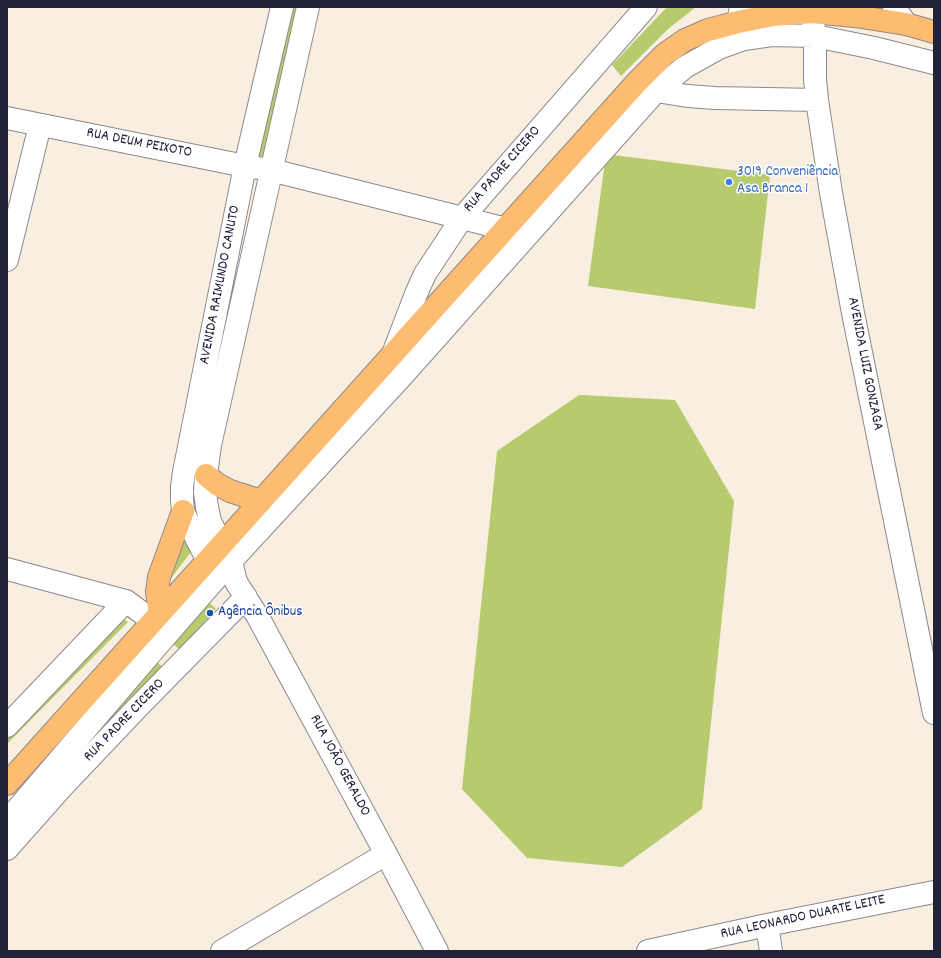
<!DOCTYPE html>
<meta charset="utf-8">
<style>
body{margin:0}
#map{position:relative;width:941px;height:958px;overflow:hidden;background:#f8efe0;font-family:Dekko,sans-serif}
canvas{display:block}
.frame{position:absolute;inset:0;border:8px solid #22223b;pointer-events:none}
</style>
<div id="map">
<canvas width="941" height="958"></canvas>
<div class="frame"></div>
</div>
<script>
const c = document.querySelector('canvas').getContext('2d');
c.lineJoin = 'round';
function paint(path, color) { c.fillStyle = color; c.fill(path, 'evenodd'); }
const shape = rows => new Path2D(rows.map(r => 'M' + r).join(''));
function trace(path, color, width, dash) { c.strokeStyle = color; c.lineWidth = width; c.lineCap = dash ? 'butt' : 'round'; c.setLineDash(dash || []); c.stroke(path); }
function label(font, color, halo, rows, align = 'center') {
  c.font = font + ' Dekko,sans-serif'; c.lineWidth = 3; c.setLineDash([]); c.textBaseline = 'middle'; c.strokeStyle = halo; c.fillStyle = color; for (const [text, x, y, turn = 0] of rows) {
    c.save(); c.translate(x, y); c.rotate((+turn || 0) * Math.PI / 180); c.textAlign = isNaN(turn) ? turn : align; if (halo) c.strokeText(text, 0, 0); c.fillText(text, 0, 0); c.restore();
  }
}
paint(shape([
 [288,7,305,7,271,158,258,156],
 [667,7,696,7,668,29,621,76,612,65],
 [606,154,770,175,755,309,588,286],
 [579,395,675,400,734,501,702,809,622,867,527,858,462,789,497,451],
 [182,520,197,544,159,594],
 [209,602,216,609,180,650,172,643],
 [120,617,128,622,7,744,7,730],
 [157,662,164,668,41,804,79,750]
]), '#b7cb6e');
const minor = shape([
 [308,7,210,445,206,475,205,492,207,507,210,521,222,546,231,561,236,582,258,617,386,854,437,951],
 [894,7,906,24],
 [738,22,741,7],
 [813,22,815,36,815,79,817,100,831,193,853,313,934,713],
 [647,87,656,91,688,96,715,98,817,100],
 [7,118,245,166,271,170,506,229],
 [7,260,40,125],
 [393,354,416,294,425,274,462,218,646,7],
 [7,569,126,601,153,621],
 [219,573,208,561,189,524,183,511,182,500,182,487,184,472,245,166,282,7],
 [7,726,126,601],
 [7,821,156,647,231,561,402,376,656,91,685,67,719,48,744,39,772,35,815,36,874,48,934,63],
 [7,849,62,787,138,707,246,597],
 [767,925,771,951],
 [222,951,386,854],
 [648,951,767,925,934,892]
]);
const major = shape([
 [206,475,217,484,230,491,261,501],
 [160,613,157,592,159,577,183,511],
 [7,784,637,82,665,54,685,40,708,30,738,22,773,15,812,12,855,16,906,24,934,32]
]);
trace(minor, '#8d888e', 24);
trace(major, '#8d888e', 24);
trace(minor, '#fff', 22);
trace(major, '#febc70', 22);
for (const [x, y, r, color] of [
 [729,182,4,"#3f7fe0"],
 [210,613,4,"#1a4fb4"]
]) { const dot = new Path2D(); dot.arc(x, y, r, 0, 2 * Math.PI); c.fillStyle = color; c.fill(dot); trace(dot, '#fff', 1.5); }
label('15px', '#22223b', '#fff', [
 ["RUA DEUM PEIXOTO",139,144,11],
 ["RUA PADRE CICERO",503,170,-49],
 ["AVENIDA RAIMUNDO CANUTO",221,285,-79],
 ["AVENIDA LUIZ GONZAGA",864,364,79],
 ["RUA PADRE CICERO",125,721,-46],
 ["RUA JOÃO GERALDO",339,766,62],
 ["RUA LEONARDO DUARTE LEITE",803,918,-12]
]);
label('15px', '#366cbe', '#fff', [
 ["3019 Conveniência",737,173],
 ["Asa Branca 1",737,190]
], 'left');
label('15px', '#164399', '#fff', [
 ["Agência Ônibus",218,613]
], 'left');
</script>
